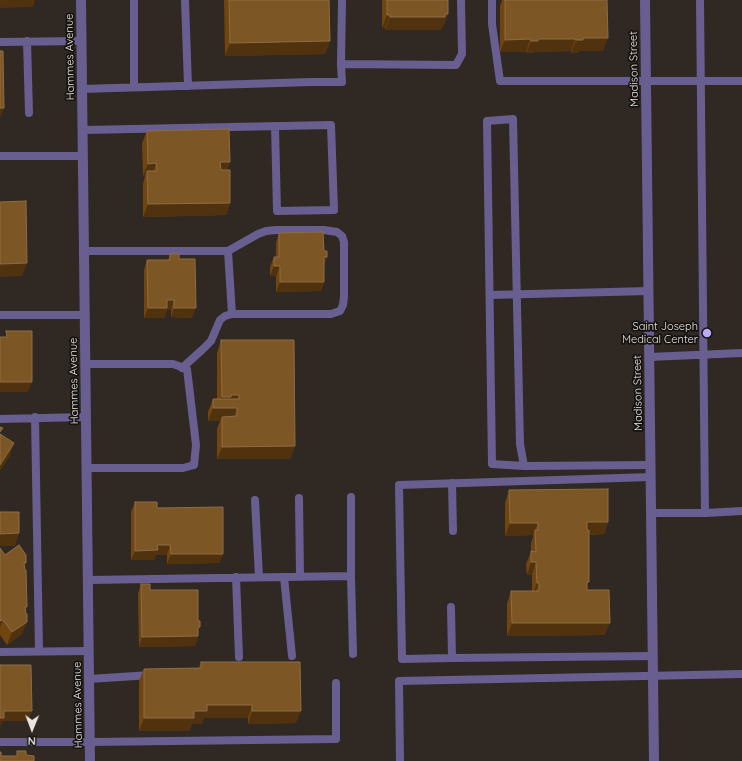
<!DOCTYPE html>
<style>
body{margin:0}
#map{position:relative;width:742px;height:761px;overflow:hidden;background:#302822;font-family:Quicksand,sans-serif}
canvas{display:block}
.north{position:absolute;left:12px;top:709px;width:40px;height:40px;-webkit-text-stroke:3px #15120f;paint-order:stroke;rotate:181deg;font-size:11px;font-weight:700;line-height:16px;text-align:center;color:#eae5e1}
.north::after{content:'';display:block;margin:auto;width:14px;height:18px;background:#eae5e1;clip-path:polygon(50% 0,100% 100%,50% 72%,0 100%)}
</style>
<div id="map">
<canvas width="742" height="761"></canvas>
<div class="north">N</div>
</div>
<script>
const c = document.querySelector('canvas').getContext('2d');
c.lineJoin = 'round';
const shape = rows => new Path2D(rows.map(r => 'M' + r).join(''));
function trace(path, color, width, dash) { c.strokeStyle = color; c.lineWidth = width; c.lineCap = dash ? 'butt' : 'round'; c.setLineDash(dash || []); c.stroke(path); }
function paint(path, color) { c.fillStyle = color; c.fill(path, 'evenodd'); }
function label(font, color, halo, rows, align = 'center') {
  c.font = font + ' Quicksand,sans-serif'; c.lineWidth = 3.5; c.setLineDash([]); c.textBaseline = 'middle'; c.strokeStyle = halo; c.fillStyle = color; for (const [text, x, y, turn = 0] of rows) {
    c.save(); c.translate(x, y); c.rotate((+turn || 0) * Math.PI / 180); c.textAlign = isNaN(turn) ? turn : align; if (halo) c.strokeText(text, 0, 0); c.fillText(text, 0, 0); c.restore();
  }
}
trace(shape([
 [134,0,134,87],
 [185,0,188,86],
 [492,0,492,24,500,81,742,81],
 [700,0,705,513,742,511],
 [27,41,29,113],
 [0,42,82,41],
 [341,64,342,0],
 [82,89,311,82,342,82,341,64,456,65,462,54,461,0],
 [83,130,331,125,334,210,277,211,275,126],
 [0,156,83,156],
 [84,251,228,251,232,314],
 [490,295,649,291],
 [0,315,85,315],
 [649,357,742,353],
 [86,364,173,364,187,369,196,445,194,465,183,468,87,468],
 [182,368,203,349,211,341,220,320,225,316,232,314,331,314,340,311,343,305,344,297,344,242,342,236,337,232,324,230,276,230,266,231,258,234,228,251],
 [35,417,39,651],
 [0,419,86,417],
 [524,466,492,464,487,121,513,119,520,444,524,466,651,465],
 [452,483,453,531],
 [299,498,300,576],
 [255,500,259,577],
 [651,513,705,513],
 [351,576,353,654],
 [236,577,239,657],
 [284,577,292,656],
 [88,580,351,576,351,497],
 [451,607,452,658,402,659,399,485,651,477],
 [0,652,89,651],
 [452,658,653,656],
 [89,679,151,675],
 [0,742,90,742,336,739,336,683],
 [400,761,399,681,742,674]
]), '#685e90', 8);
trace(shape([
 [645,0,654,761]
]), '#685e90', 10);
trace(shape([
 [81,0,90,761]
]), '#685e90', 10);
paint(shape([
 [224,0,329,0,330,41,325,54,225,56],
 [382,0,448,0,448,14,443,27,442,27,441,30,385,30,385,28,382,28],
 [502,0,607,0,603,51,579,51,578,53,571,53,571,51,534,52,533,53,526,53,526,52,500,52,500,6],
 [147,131,230,162,227,170,230,203,226,215,143,217,143,184,145,176,143,176,142,143],
 [279,233,324,251,327,257,324,265,324,282,321,291,276,292,276,276,270,276,270,267,274,257,276,257,276,243],
 [170,254,179,259,192,318,171,317,171,310,167,310,164,318,144,318,144,270,147,260,168,260],
 [221,340,295,446,290,459,217,459,217,429,220,421,208,421,208,412,213,399,217,399,217,353],
 [509,490,608,522,604,534,589,535,587,588,587,590,605,635,507,636,507,604,511,591,532,591,532,575,527,575,526,564,531,552,531,543,533,537,533,535,505,536,505,503],
 [135,502,157,508,223,554,219,563,167,564,167,555,156,555,154,560,131,560,131,512],
 [0,548,5,555,24,568,25,611,22,634,7,645,0,635],
 [141,584,198,621,200,627,198,632,198,636,195,646,139,647,138,594],
 [201,662,296,723,248,724,248,718,204,718,202,724,192,724,189,731,139,731,139,681,144,669,199,668]
]), '#704510');
paint(shape([
 [0,0,35,0,33,7,0,8],
 [448,14,443,27,442,27,441,30,385,30,390,17],
 [387,15,390,15,385,28,382,28],
 [583,38,608,38,603,51,579,51,578,53,571,53,576,40],
 [530,39,526,52,500,52,505,40],
 [538,39,575,39,571,51,534,52,533,53,526,53,531,41],
 [330,41,325,54,225,56,230,43],
 [0,108,4,108,0,118],
 [220,162,230,162,225,174,216,175],
 [156,163,152,176,147,171,145,176,143,176,148,164],
 [230,203,226,215,143,217,148,204],
 [324,257,327,257,324,266],
 [27,263,22,276,0,277,0,264],
 [274,266,280,266,276,276,270,276],
 [280,282,324,282,321,291,276,292],
 [167,300,174,300,171,310,167,310,164,318,144,318,148,308],
 [174,308,196,308,192,318,171,317],
 [0,382,32,382,28,392,0,392],
 [231,395,239,395,235,407,237,408,233,421,222,417,220,421,208,421,213,408,218,408,222,397],
 [14,443,10,456,0,471,0,465],
 [295,446,290,459,217,459,222,447],
 [587,522,608,522,604,534,582,535],
 [510,523,538,523,533,535,505,536],
 [19,533,15,546,0,546,0,534],
 [157,545,170,545,167,555,156,555,154,560,131,560,135,551],
 [171,554,223,554,219,563,167,564],
 [531,562,536,562,532,575,527,575],
 [537,583,539,583,534,596,532,596],
 [3,620,0,627,0,621],
 [27,622,22,634,7,645,12,632],
 [512,623,610,623,605,635,507,636],
 [198,627,200,627,197,636,198,636,195,646,139,647,142,637],
 [207,705,252,705,248,718,204,718,202,724,192,724,189,731,139,731,144,718],
 [4,711,32,711,28,721,3,721,0,727,0,718],
 [252,711,301,711,296,723,248,724]
]), '#51320e');
const building = shape([
 [229,0,329,0,330,41,230,43,229,0],
 [387,0,448,0,448,14,445,14,445,17,390,17,390,15,387,15,387,0],
 [505,0,607,0,608,38,583,38,583,40,576,40,575,39,538,39,538,41,531,41,530,39,505,40,505,0],
 [0,51,3,51,4,108,0,108,0,51],
 [229,129,230,162,220,162,221,170,230,170,230,203,148,204,147,171,157,171,156,163,148,164,147,131,229,129],
 [26,201,27,263,0,264,0,202,26,201],
 [323,232,324,251,327,251,327,257,324,257,324,282,280,282,280,266,274,266,274,257,279,257,279,233,323,232],
 [170,254,179,254,179,259,195,259,196,308,174,308,174,300,167,300,167,308,148,308,147,260,170,260,170,254],
 [6,331,32,331,32,382,0,382,0,337,7,337,6,331],
 [221,340,294,340,295,446,222,447,222,417,237,416,237,408,213,408,213,399,239,399,239,395,231,395,231,397,222,397,221,340],
 [0,427,3,428,0,432,0,427],
 [0,434,14,443,0,465,0,434],
 [608,489,608,522,587,522,587,530,589,530,589,582,587,582,587,590,609,590,610,623,512,623,511,591,539,591,539,583,537,583,536,562,531,562,531,551,536,552,535,530,538,530,538,523,510,523,509,490,608,489],
 [135,502,157,502,157,508,223,507,223,554,171,554,170,545,157,545,158,550,135,551,135,502],
 [0,512,19,512,19,533,0,534,0,512],
 [19,545,26,555,26,563,24,563,25,570,26,570,27,607,25,607,26,614,27,614,27,622,12,632,3,620,0,621,0,548,5,555,19,545],
 [141,584,150,584,150,590,198,590,198,621,200,621,200,627,198,627,198,636,142,637,141,584],
 [201,662,300,662,301,711,252,711,252,705,207,705,207,711,194,711,194,718,144,718,144,669,201,668,201,662],
 [0,665,31,665,32,711,4,711,4,718,0,718,0,665],
 [17,751,26,751,26,755,34,756,34,761,0,761,0,752,1,752,1,756,17,756,17,751]
]);
paint(building, '#7d5626');
trace(building, '#8e6d44', 1);
for (const [x, y, r, color] of [
 [707,333,5,"#b9abf7"]
]) { const dot = new Path2D(); dot.arc(x, y, r, 0, 2 * Math.PI); c.fillStyle = color; c.fill(dot); trace(dot, '#15120f', 1.5); }
label('11px', '#eae5e1', '#15120f', [
 ["Hammes Avenue",70,57,-91],
 ["Madison Street",634,69,-91],
 ["Hammes Avenue",74,381,-91],
 ["Madison Street",638,393,-91],
 ["Hammes Avenue",78,705,-91]
]);
label('11px', '#eae5e1', '#15120f', [
 ["Saint Joseph",698,327],
 ["Medical Center",698,340]
], 'right');
</script>
